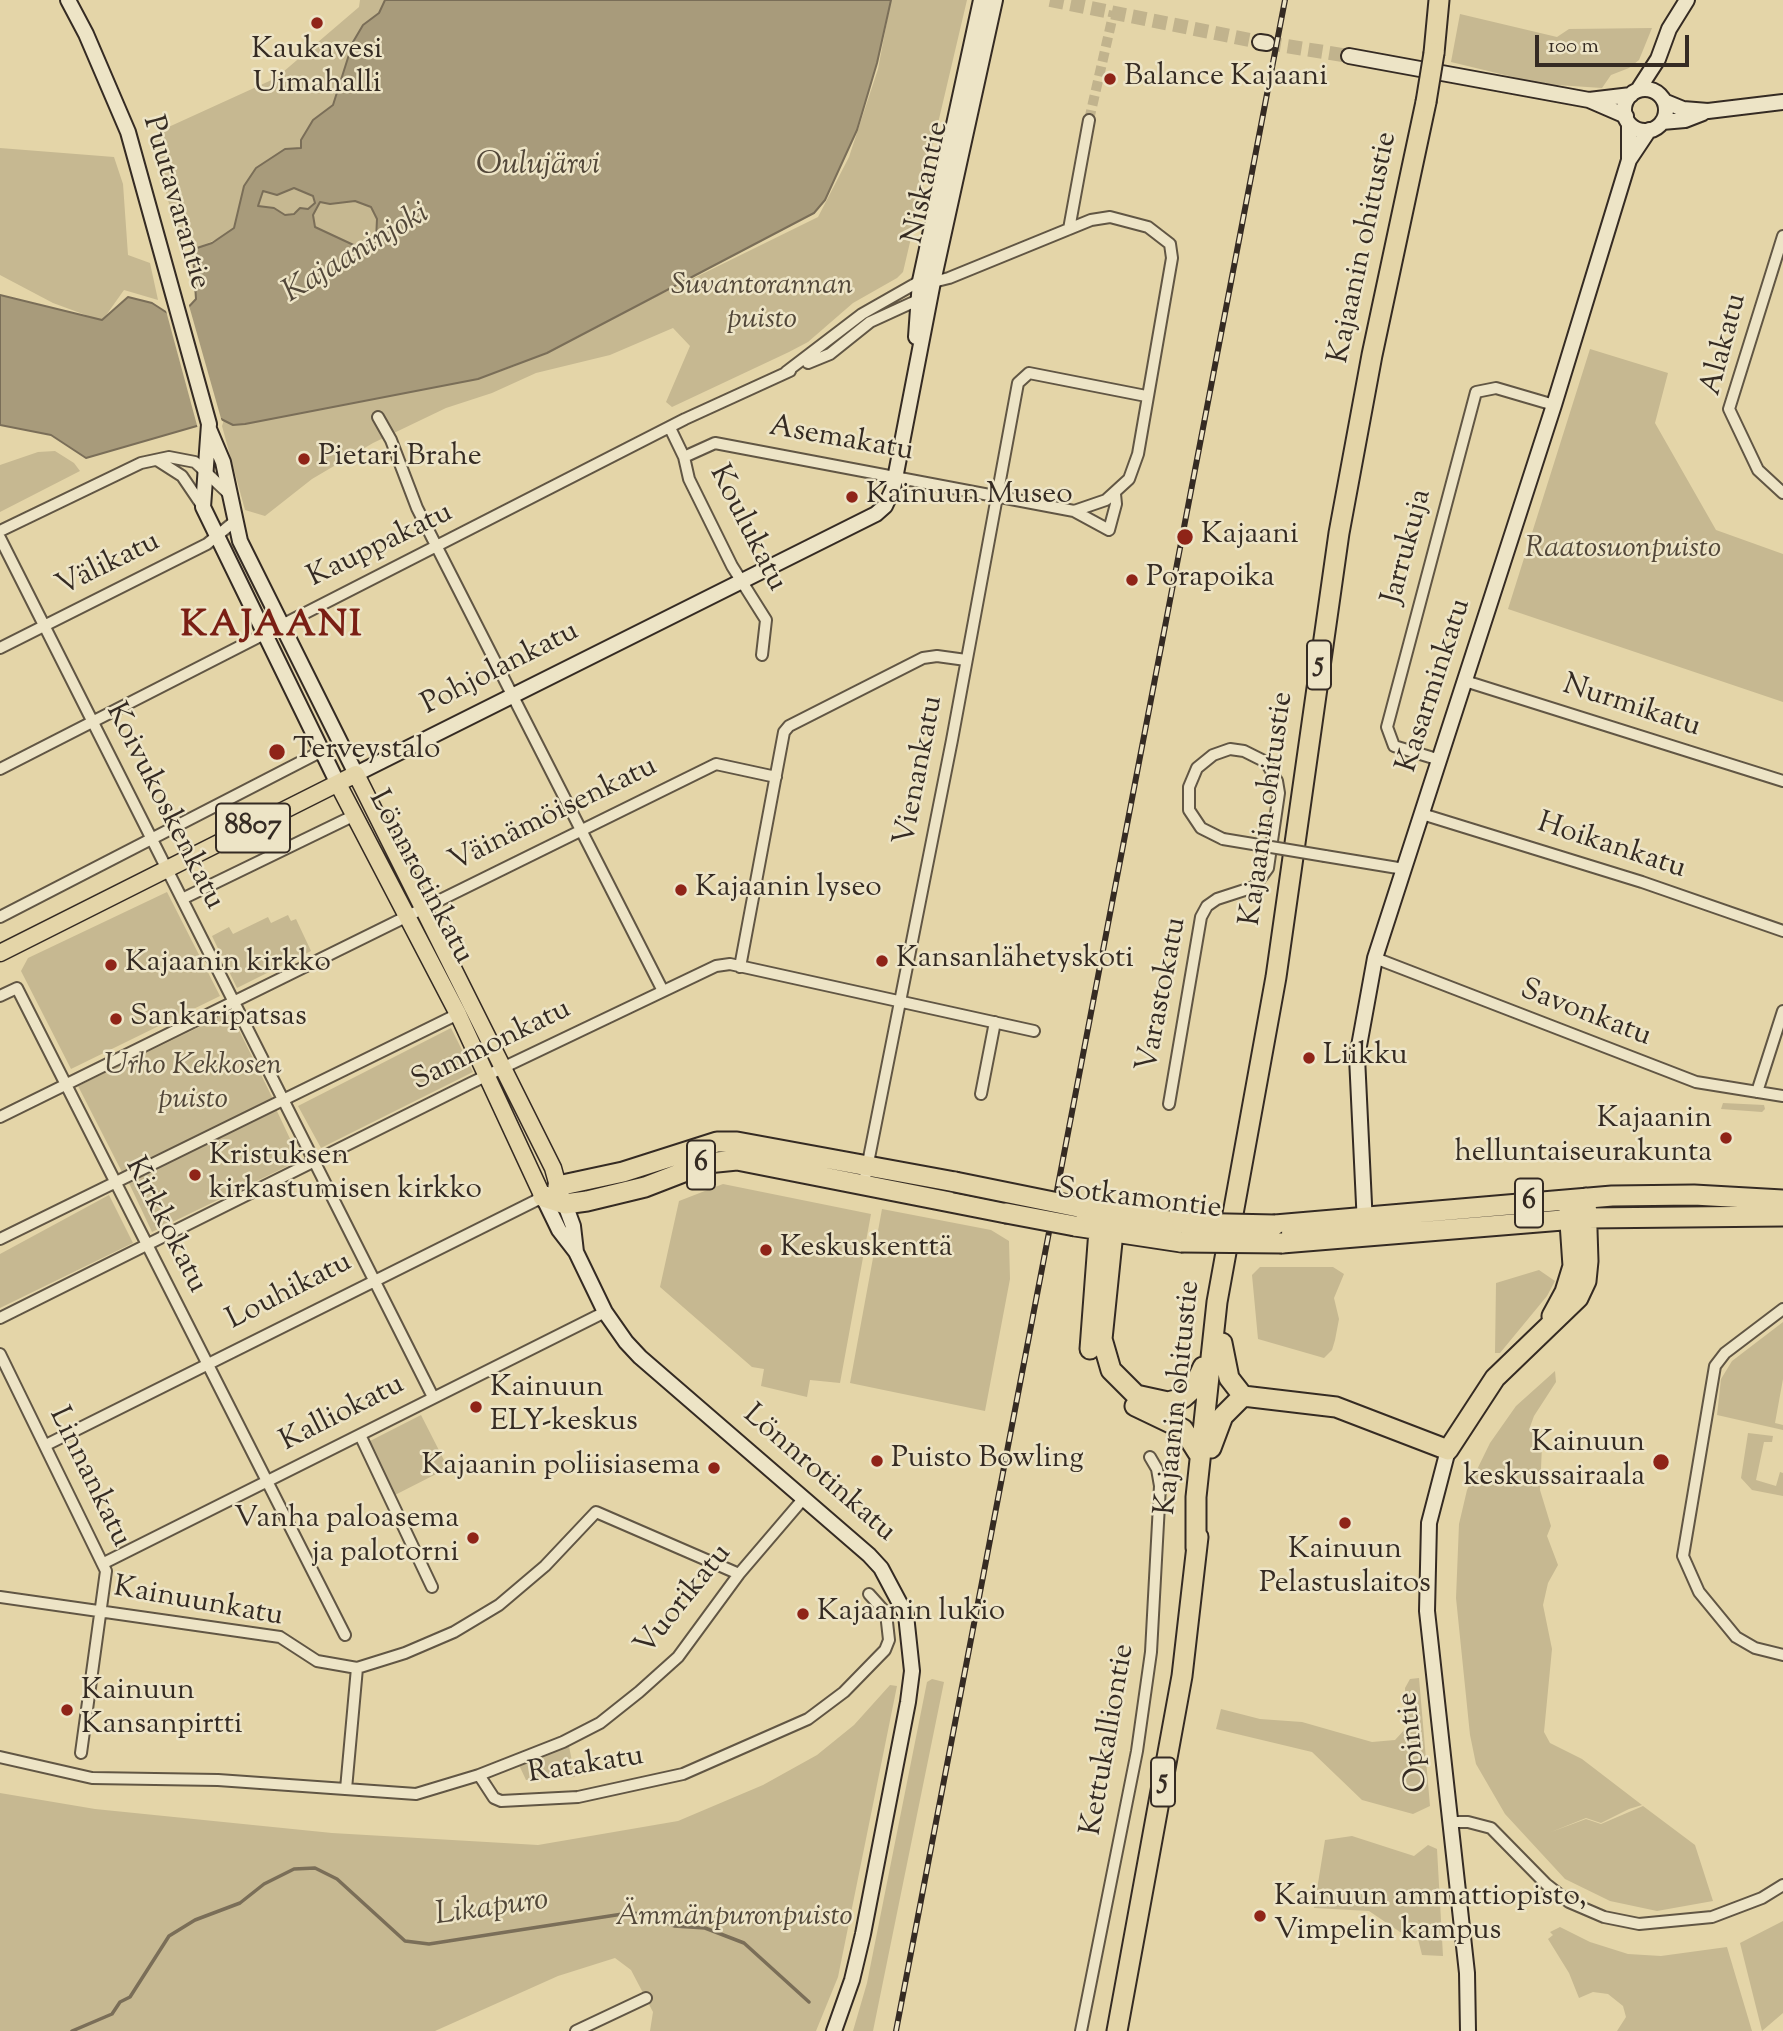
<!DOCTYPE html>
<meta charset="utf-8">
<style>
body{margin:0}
#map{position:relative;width:1783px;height:2031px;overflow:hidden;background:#e4d5a8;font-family:"Sorts Mill Goudy",serif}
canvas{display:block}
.scale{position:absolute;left:1535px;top:35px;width:154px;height:32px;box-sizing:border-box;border:4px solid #352b23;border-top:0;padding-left:9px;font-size:21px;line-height:24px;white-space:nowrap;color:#352b23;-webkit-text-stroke:5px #ede4c6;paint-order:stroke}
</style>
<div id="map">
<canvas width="1783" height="2031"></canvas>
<div class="scale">100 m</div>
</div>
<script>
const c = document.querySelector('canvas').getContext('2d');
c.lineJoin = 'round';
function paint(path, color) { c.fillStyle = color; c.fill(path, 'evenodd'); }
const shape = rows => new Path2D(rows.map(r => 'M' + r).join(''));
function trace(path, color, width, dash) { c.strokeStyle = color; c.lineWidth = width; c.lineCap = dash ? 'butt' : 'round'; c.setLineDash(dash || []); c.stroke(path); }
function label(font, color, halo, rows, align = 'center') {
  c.font = font + ' "Sorts Mill Goudy",serif'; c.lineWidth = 5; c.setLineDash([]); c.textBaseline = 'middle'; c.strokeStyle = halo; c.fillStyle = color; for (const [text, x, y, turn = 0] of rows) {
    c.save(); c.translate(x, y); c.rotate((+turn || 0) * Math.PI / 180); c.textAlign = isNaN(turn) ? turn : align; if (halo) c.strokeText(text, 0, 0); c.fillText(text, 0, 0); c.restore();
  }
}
paint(shape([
 [360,0,385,0,379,13,363,25,353,42,333,105,313,120,300,149,256,168,234,228,226,235,197,248,178,238,151,135,276,78,359,7],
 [891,0,967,0,903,272,897,278,853,303,808,342,789,352,672,407,666,402,690,346,673,328,610,355,536,373,492,393,446,408,373,443,312,479,265,516,245,510,222,426,224,420,233,425,245,424,478,379,515,366,818,217,849,157,878,69],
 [1460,14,1557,37,1569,29,1652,28,1639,60,1629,68,1611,75,1602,88,1542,84,1451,62],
 [0,148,114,157,123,184,128,255,150,263,158,300,124,290,102,321,53,303,0,275],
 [294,188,313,196,315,203,308,209,285,215,274,208,257,206,262,191,277,195],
 [320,201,330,204,355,201,371,207,377,219,376,240,360,248,315,227,313,215],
 [1590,349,1668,373,1655,423,1716,530,1783,554,1783,702,1508,609],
 [55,451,74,463,80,471,0,512,0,465,38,452],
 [167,892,220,996,71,1069,21,971,28,958],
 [288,915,291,921,296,919,311,951,237,988,212,936,229,927,233,934,268,917,271,923],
 [230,1012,274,1101,123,1174,78,1086],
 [451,1028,473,1072,321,1148,298,1106],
 [1723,1103,1764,1105,1765,1109,1762,1112,1721,1109],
 [276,1109,300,1160,152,1232,128,1181],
 [723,1184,871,1214,840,1383,810,1380,807,1397,761,1386,764,1369,752,1367,660,1287,679,1201],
 [109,1195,133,1243,0,1308,0,1254],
 [882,1209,991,1230,1009,1241,1010,1279,985,1411,850,1383],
 [1260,1267,1333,1267,1344,1274,1334,1298,1339,1319,1335,1340,1332,1350,1324,1358,1258,1339,1252,1275],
 [1539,1270,1555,1281,1547,1296,1500,1353,1495,1353,1496,1283],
 [1783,1322,1783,1379,1775,1423,1783,1425,1783,1430,1717,1415,1721,1379,1732,1361],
 [1555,1371,1556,1382,1534,1416,1530,1427,1542,1446,1540,1490,1551,1526,1547,1536,1558,1565,1548,1583,1543,1605,1552,1649,1544,1732,1550,1743,1582,1759,1642,1805,1629,1809,1601,1823,1586,1818,1551,1832,1586,1819,1601,1824,1643,1806,1695,1845,1713,1901,1657,1911,1610,1901,1565,1879,1505,1814,1476,1764,1470,1735,1456,1598,1459,1524,1467,1490,1490,1443,1516,1406],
 [421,1415,448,1468,393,1496,368,1442],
 [1748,1433,1773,1436,1772,1442,1764,1442,1756,1480,1776,1486,1780,1472,1783,1473,1783,1496,1752,1490,1741,1478],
 [1419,1678,1430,1806,1413,1814,1362,1800,1312,1752,1216,1729,1221,1709,1260,1719,1302,1722,1372,1742,1395,1740,1406,1728,1405,1688,1410,1679],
 [932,1679,944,1682,873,2031,853,2031,867,1983,927,1682],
 [890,1685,897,1686,838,1977,816,2031,650,2031,653,2012,631,1970,615,1958,558,1976,435,2031,0,2031,0,1793,95,1809,332,1833,538,1845,678,1821,763,1785,817,1755,854,1725],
 [569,1746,575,1777,526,1780,519,1765],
 [1352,1836,1414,1856,1428,1845,1437,1849,1443,1956,1422,1955,1417,1935,1400,1932,1369,1911,1314,1908,1325,1840],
 [1783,1921,1783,2013,1762,2031,1740,1943],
 [1560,1927,1590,1942,1628,1954,1661,1956,1727,1947,1752,2031,1617,2031,1626,2017,1623,2006,1608,1994,1593,1992,1579,1998,1569,1973,1548,1939,1553,1935,1550,1932]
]), '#c6b891');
const water = shape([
 [385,0,891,0,877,63,857,130,825,200,814,213,547,353,478,379,245,424,233,425,221,419,86,458,51,435,0,425,0,295,102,320,128,297,152,303,169,314,183,313,196,299,193,255,197,248,212,243,234,228,244,186,256,168,285,149,301,148,301,140,313,120,333,105,353,42,363,25,379,13,385,0],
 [294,188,313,196,315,203,308,209,300,208,294,214,285,215,274,208,258,206,263,191,277,195,294,188],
 [355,201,371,207,377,219,376,240,360,248,315,227,313,215,320,202,330,204,355,201]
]);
paint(water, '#a89b7b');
trace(water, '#7a6e58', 2);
paint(shape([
 [188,302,222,422,198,429,165,307,182,310]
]), '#e4d5a8');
trace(shape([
 [72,2031,112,2014,120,2002,130,1997,169,1936,195,1920,240,1903,264,1884,294,1869,315,1868,337,1879,405,1941,429,1944,629,1913,645,1914,674,1926,705,1928,744,1943,809,2002]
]), '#7a6e58', 3.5);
trace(shape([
 [1089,120,1114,11]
]), '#c1b38d', 10, [10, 5]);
trace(shape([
 [1050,0,1260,42],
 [1267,43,1349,56]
]), '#c1b38d', 14, [14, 7]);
const street = shape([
 [1069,229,1089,120],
 [1783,236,1729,409,1758,470,1783,493],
 [808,363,830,354,870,322,918,300,922,295],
 [378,417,391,440,417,508,663,991],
 [670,428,684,457,689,479,732,566,766,620,762,655],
 [684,457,715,443,1074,511,1106,500,1129,479,1138,454,1172,258,1170,244,1148,227,1110,217,1091,220,949,278,933,282,920,281,862,314,786,372],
 [157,460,182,476,203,507],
 [1074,511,1109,530,1116,504,1115,494],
 [0,531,141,463,169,457,195,462,229,494],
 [0,538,433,1397],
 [0,648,207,544,235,521],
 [1465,681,1783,781],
 [1440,760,1394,746,1387,727,1476,392,1496,388,1554,405],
 [0,769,685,419,790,371],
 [1422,814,1642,882,1783,931],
 [1325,856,1404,869],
 [182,899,355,815],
 [0,917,322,751],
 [1375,958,1696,1082,1783,1096],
 [740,967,784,732,789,726,923,658,937,656,966,660],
 [0,996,17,988,345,1635],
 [1757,1092,1783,1011],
 [981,1094,995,1022],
 [1169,1104,1201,917,1207,906,1217,899,1254,887,1268,868,1279,793,1277,781,1266,762,1244,751,1230,749,1213,755,1197,768,1189,787,1189,810,1201,828,1223,839],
 [0,1117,716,764,776,777],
 [864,1183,952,740,1018,383,1029,373,1146,396],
 [0,1239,458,1014],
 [1783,1309,1725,1353,1715,1366,1683,1556,1699,1592,1736,1637,1755,1648,1783,1655],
 [0,1318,471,1083,716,966,730,964,1034,1031],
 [0,1354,106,1571,81,1753],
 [360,1435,432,1587],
 [46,1445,543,1197],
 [104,1563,605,1312],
 [0,1597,280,1637,317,1661,357,1668,405,1653,454,1632,499,1605,545,1566,596,1512,739,1574],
 [0,1757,92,1778,218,1780,416,1794,479,1775,494,1798,501,1801,578,1797,683,1774,808,1719,844,1692,885,1650,889,1640,886,1613,869,1594],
 [479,1775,563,1742,600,1723,639,1692,678,1657,739,1574,804,1498],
 [346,1789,357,1668],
 [1451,1822,1468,1822,1491,1828,1546,1884,1569,1902,1604,1917,1639,1924,1712,1917,1762,1898,1783,1885],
 [576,2031,646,1998],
 [1081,2031,1137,1751,1151,1652,1160,1486,1157,1469,1150,1457]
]);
const secondary = shape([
 [68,0,86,34,128,132,209,424,203,507,338,784],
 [1260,42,1267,43],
 [1349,56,1589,100,1626,116],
 '1624 110a21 21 0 1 1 42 0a21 21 0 1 1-42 0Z',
 [1638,90,1658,59,1669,29,1687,0],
 [1589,100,1631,95],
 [1666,102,1683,109,1708,111,1783,102],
 [1662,122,1685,120,1703,113],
 [1629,124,1629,160],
 [916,337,920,281,981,0],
 [209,429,223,462,240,541,356,774,876,514,885,506,893,489,933,282,995,0],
 [547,1194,543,1197,559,1230,576,1252,605,1312,626,1342,640,1357,869,1555,881,1568,906,1615,912,1671,908,1702,863,1934,852,1980,834,2031],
 [562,1196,573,1226,576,1252],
 [1365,1225,1357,1057,1375,958,1554,405,1629,160,1649,130],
 [1448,1450,1429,1523,1427,1611,1467,1973,1468,2031]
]);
const primary = shape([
 [338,784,458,1014,543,1197],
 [0,953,356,774,553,1168,558,1186]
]);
const highway = shape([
 [1434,53,1439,0],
 [558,1186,623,1172,717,1142,737,1142,955,1182],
 [543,1197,565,1204,587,1201,645,1187,707,1163,737,1160,1006,1213],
 [1078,1207,1182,1223],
 [1108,1212,1113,1232,1102,1339,1111,1370,1136,1395,1168,1402,1183,1398,1193,1389,1203,1367],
 [1275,1225,1612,1196,1694,1195,1783,1200],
 [1075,1226,1181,1242],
 [1282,1243,1587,1218,1783,1216],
 [1552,1316,1565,1292,1573,1266,1569,1208],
 [1222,1343,1229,1378,1243,1396,1336,1407,1448,1450,1495,1378,1578,1298,1586,1281,1588,1261,1586,1198],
 [1090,1349,1099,1230,1108,1212],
 [1135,1406,1183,1429,1200,1456],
 [1211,1448,1223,1416,1243,1396],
 [1196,1548,1196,1497,1217,1302,1276,977,1339,533,1372,355,1426,102],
 [1117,2031,1182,1676,1198,1537]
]);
trace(street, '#615644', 14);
trace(secondary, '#352b23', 18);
trace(primary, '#352b23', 19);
trace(highway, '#352b23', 23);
trace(street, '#ede4c6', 10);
trace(secondary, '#ede4c6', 14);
trace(primary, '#e4d5a8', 16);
trace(highway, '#e4d5a8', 19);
const rail = shape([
 [896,2031,1285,0]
]);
trace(rail, '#352b23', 6);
trace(rail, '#ede4c6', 3.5, [10]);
const streetBridge = shape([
 [1223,839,1325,856]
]);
const highwayBridge = shape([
 [1426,102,1434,53],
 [955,1182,1078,1207],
 [1006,1213,1075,1226],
 [1182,1223,1275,1225],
 [1181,1242,1282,1243]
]);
trace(streetBridge, '#615644', 14, []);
trace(highwayBridge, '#352b23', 23, []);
trace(streetBridge, '#ede4c6', 10);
trace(highwayBridge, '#e4d5a8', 19);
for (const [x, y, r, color] of [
 [317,23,7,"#8f2418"],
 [1110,79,7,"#8f2418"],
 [304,459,7,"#8f2418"],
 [852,497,7,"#8f2418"],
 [1185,537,9,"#8f2418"],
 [1132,580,7,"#8f2418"],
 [277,752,9,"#8f2418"],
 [681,890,7,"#8f2418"],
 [882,961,7,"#8f2418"],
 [111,965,7,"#8f2418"],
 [116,1019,7,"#8f2418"],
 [1309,1058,7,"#8f2418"],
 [1726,1138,7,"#8f2418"],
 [195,1175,7,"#8f2418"],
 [766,1250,7,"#8f2418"],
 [476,1407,7,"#8f2418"],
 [877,1461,7,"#8f2418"],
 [1661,1462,9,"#8f2418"],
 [714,1468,7,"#8f2418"],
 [1345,1523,7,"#8f2418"],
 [473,1538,7,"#8f2418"],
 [803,1614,7,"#8f2418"],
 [67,1710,7,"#8f2418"],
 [1260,1916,7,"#8f2418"]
]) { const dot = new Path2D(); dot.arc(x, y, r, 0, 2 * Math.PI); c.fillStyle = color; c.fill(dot); trace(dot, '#ede4c6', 2.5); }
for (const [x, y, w] of [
 [1319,665,24],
 [253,828,74],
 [701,1165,28],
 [1529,1203,28],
 [1163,1782,24]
]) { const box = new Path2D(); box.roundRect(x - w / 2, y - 24.5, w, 49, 5); c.fillStyle = '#ede4c6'; c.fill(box); trace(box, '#352b23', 2); }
label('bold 28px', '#352b23', null, [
 ["5",1319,665],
 ["8807",253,828],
 ["6",701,1165],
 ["6",1529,1203],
 ["5",1163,1782]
]);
label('30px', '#352b23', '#ede4c6', [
 ["Kaukavesi",317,52,"center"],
 ["Uimahalli",317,86,"center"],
 ["Balance Kajaani",1124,79],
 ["Pietari Brahe",318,459],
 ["Kainuun Museo",866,497],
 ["Kajaani",1201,537],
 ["Porapoika",1146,580],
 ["Terveystalo",293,752],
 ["Kajaanin lyseo",695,890],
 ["Kansanlähetyskoti",896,961],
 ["Kajaanin kirkko",125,965],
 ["Sankaripatsas",130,1019],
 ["Liikku",1323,1058],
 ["Kajaanin",1712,1121,"right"],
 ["helluntaiseurakunta",1712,1155,"right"],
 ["Kristuksen",209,1158],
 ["kirkastumisen kirkko",209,1192],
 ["Keskuskenttä",780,1250],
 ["Kainuun",490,1390],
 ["ELY-keskus",490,1424],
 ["Kainuun",1645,1445,"right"],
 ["keskussairaala",1645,1479,"right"],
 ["Puisto Bowling",891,1461],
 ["Kajaanin poliisiasema",700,1468,"right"],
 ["Vanha paloasema",459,1521,"right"],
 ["ja palotorni",459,1555,"right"],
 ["Kainuun",1345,1552,"center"],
 ["Pelastuslaitos",1345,1586,"center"],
 ["Kajaanin lukio",817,1614],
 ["Kainuun",81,1693],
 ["Kansanpirtti",81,1727],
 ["Kainuun ammattiopisto,",1274,1899],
 ["Vimpelin kampus",1274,1933]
], 'left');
label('30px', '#352b23', '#ede4c6', [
 ["Niskantie",928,183,-78],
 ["Puutavarantie",174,203,74],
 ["Kajaanin ohitustie",1365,248,-78],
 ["Alakatu",1726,345,-75],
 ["Asemakatu",841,441,10],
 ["Koulukatu",746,529,63],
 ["Kauppakatu",381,547,-26],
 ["Jarrukuja",1409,547,-75],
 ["Välikatu",109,566,-26],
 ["Pohjolankatu",501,670,-27],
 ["Kasarminkatu",1436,686,-72],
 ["Nurmikatu",1631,708,18],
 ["Vienankatu",921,771,-79],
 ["Koivukoskenkatu",163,807,63],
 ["Kajaanin ohitustie",1269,809,-82],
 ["Väinämöisenkatu",554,816,-26],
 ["Hoikankatu",1611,848,18],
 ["Lönnrotinkatu",419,878,62],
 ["Varastokatu",1164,995,-79],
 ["Savonkatu",1585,1015,21],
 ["Sammonkatu",492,1047,-26],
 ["Sotkamontie",1139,1201,7],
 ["Kirkkokatu",164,1226,63],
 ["Louhikatu",290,1293,-27],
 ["Kajaanin ohitustie",1180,1398,-84],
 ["Kalliokatu",343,1415,-27],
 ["Lönnrotinkatu",818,1475,41],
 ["Linnankatu",88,1478,64],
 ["Vuorikatu",685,1601,-51],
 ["Kainuunkatu",198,1604,10],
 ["Kettukalliontie",1110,1740,-80],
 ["Opintie",1415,1742,-96],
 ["Ratakatu",586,1767,-9]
]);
label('italic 30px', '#524739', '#ede4c6', [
 ["Suvantorannan",762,288],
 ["puisto",762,322],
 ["Raatosuonpuisto",1623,551],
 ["Urho Kekkosen",193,1068],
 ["puisto",193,1102],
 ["Ämmänpuronpuisto",734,1919]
]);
label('italic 32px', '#524739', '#ede4c6', [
 ["Oulujärvi",538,168],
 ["Kajaaninjoki",357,255,-31],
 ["Likapuro",492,1910,-8]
]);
c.letterSpacing = '2px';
label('bold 37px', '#7a1f14', '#ede4c6', [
 ["KAJAANI",272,629]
]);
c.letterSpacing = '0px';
</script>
